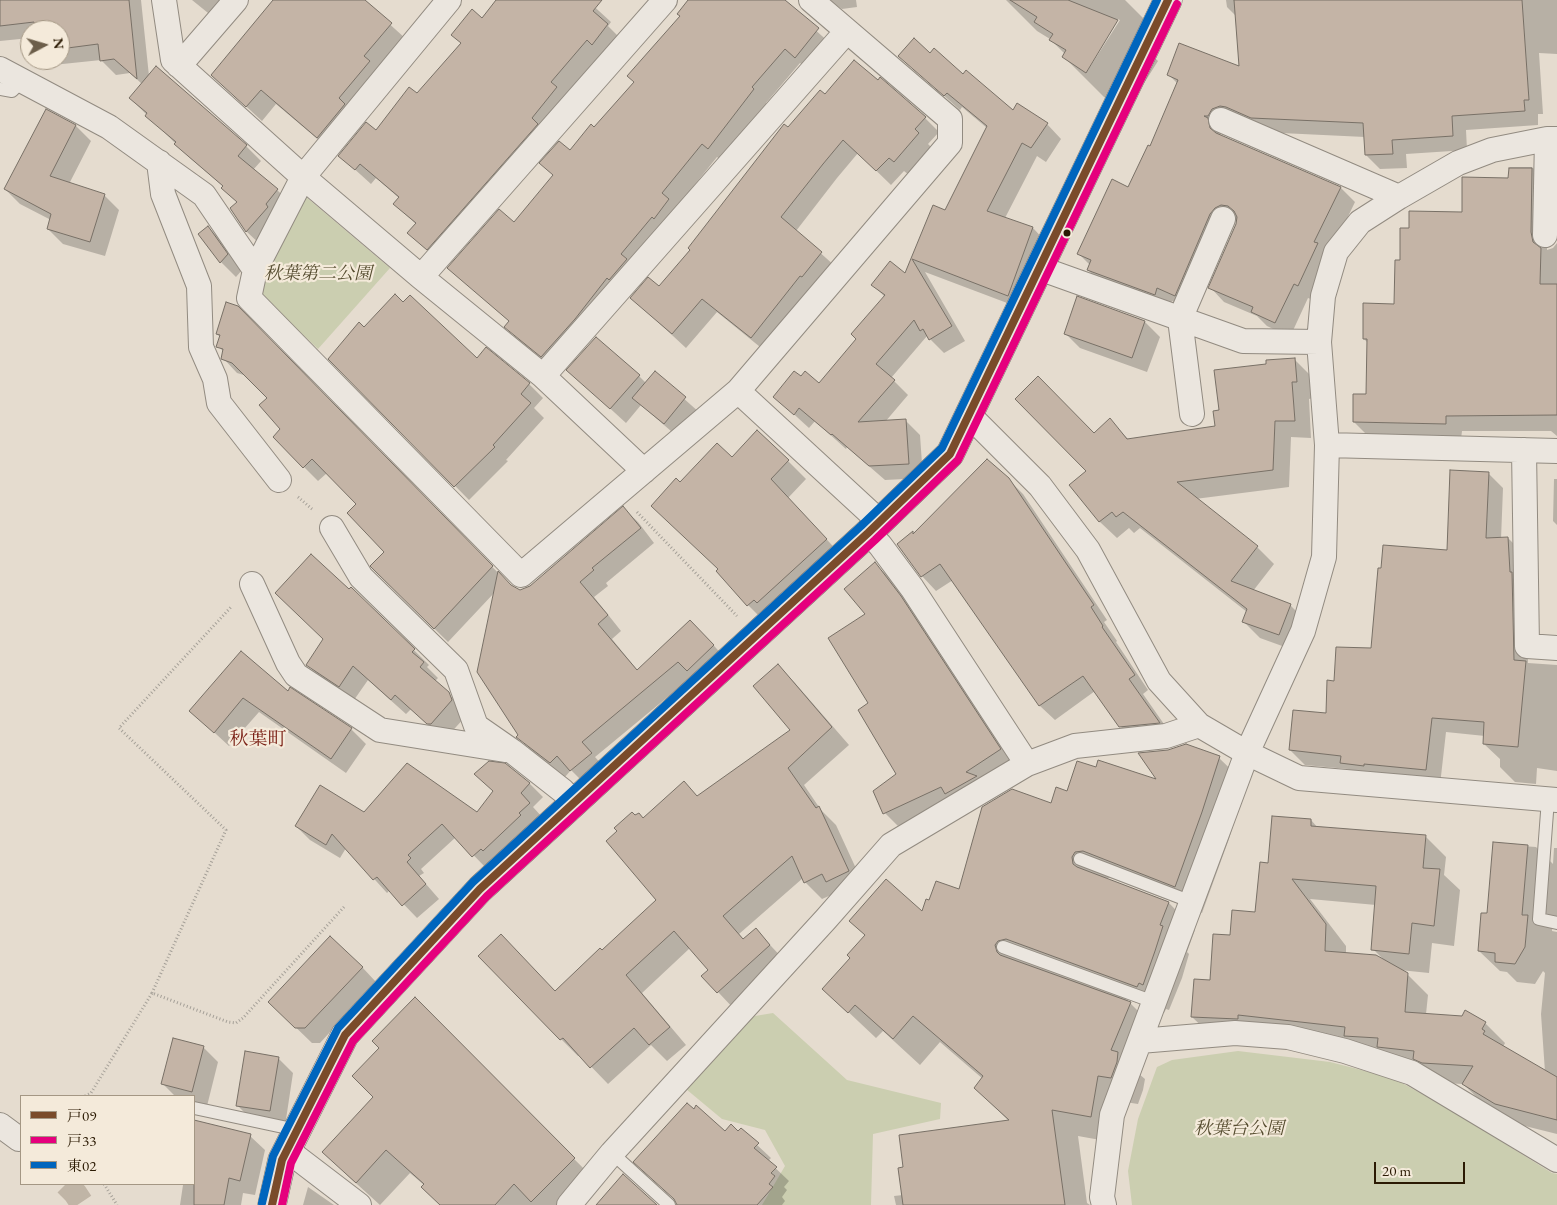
<!DOCTYPE html>
<meta charset="utf-8">
<style>
body{margin:0}
#map{position:relative;width:1557px;height:1205px;overflow:hidden;background:#e5dccf;font-family:"EB Garamond","Noto Serif JP",serif}
canvas{display:block}
.legend{position:absolute;left:20px;top:1095px;width:175px;height:90px;box-sizing:border-box;background:#f4eada;border:1px solid #a49784;margin:0;padding:6px 9px;list-style:none;font-size:15px;color:#2b1a03}
.legend li{display:flex;align-items:center;gap:10px;height:25px}
.legend b{width:25px;border:1px solid #a49784}
.north{position:absolute;left:20px;top:20px;width:50px;height:50px;box-sizing:border-box;background:#f4eada;border:1px solid #a49784;border-radius:50%;rotate:84deg;font-size:14px;font-weight:700;line-height:20px;text-align:center;color:#2b1a03}
.north::after{content:'';display:block;margin:auto;width:18px;height:22px;background:#6c5e4a;clip-path:polygon(50% 0,100% 100%,50% 72%,0 100%)}
.scale{position:absolute;left:1374px;top:1162px;width:91px;height:22px;box-sizing:border-box;border:2px solid #2b1a03;border-top:0;padding-left:6px;font-size:15px;line-height:18px;white-space:nowrap;color:#2b1a03;-webkit-text-stroke:4px #f4eada;paint-order:stroke}
</style>
<div id="map">
<canvas width="1557" height="1205"></canvas>
<ul class="legend">
<li><b style="height:6px;background:#7a4b2a"></b>戸09</li>
<li><b style="height:6px;background:#e5007d"></b>戸33</li>
<li><b style="height:6px;background:#0065bd"></b>東02</li>
</ul>
<div class="north">N</div>
<div class="scale">20 m</div>
</div>
<script>
const c = document.querySelector('canvas').getContext('2d');
c.lineJoin = 'round';
function paint(path, color) { c.fillStyle = color; c.fill(path, 'evenodd'); }
const shape = rows => new Path2D(rows.map(r => 'M' + r).join(''));
function trace(path, color, width, dash) { c.strokeStyle = color; c.lineWidth = width; c.lineCap = dash ? 'butt' : 'round'; c.setLineDash(dash || []); c.stroke(path); }
function label(font, color, halo, rows, align = 'center') {
  c.font = font + ' "EB Garamond","Noto Serif JP",serif'; c.lineWidth = 4.5; c.setLineDash([]); c.textBaseline = 'middle'; c.strokeStyle = halo; c.fillStyle = color; for (const [text, x, y, turn = 0] of rows) {
    c.save(); c.translate(x, y); c.rotate((+turn || 0) * Math.PI / 180); c.textAlign = isNaN(turn) ? turn : align; if (halo) c.strokeText(text, 0, 0); c.fillText(text, 0, 0); c.restore();
  }
}
paint(shape([
 [299,191,390,268,318,349,260,294,267,269],
 [773,1013,847,1080,941,1103,940,1119,873,1134,871,1205,762,1205,785,1166,765,1130,722,1119,686,1089,749,1017],
 [1238,1051,1330,1062,1393,1078,1449,1109,1552,1173,1557,1174,1557,1205,1132,1205,1128,1171,1138,1119,1157,1067,1172,1060]
]), '#cbceb0');
paint(shape([
 [0,0,141,0,149,76,156,68,246,146,261,161,253,170,277,190,292,204,262,246,247,232,231,208,238,203,223,188,224,187,190,158,130,98,142,84,130,73,116,75,101,60,53,65,47,60,60,60,60,30,30,30,30,38,0,41],
 [192,0,235,0,218,21],
 [292,0,363,0,406,39,333,152,276,104,262,121,212,75],
 [497,0,587,0,611,22,608,26,622,40,442,264,409,233,416,224,394,204,399,198,376,178,371,184,340,156,376,132,417,95],
 [690,0,782,0,832,45,811,72,800,63,766,103,767,105,723,162,717,157,676,208,557,371,520,341,506,327,510,322,449,268,514,223,554,176,541,163,570,152,594,128,635,82,682,16],
 [822,0,856,0,857,7,842,9,830,1],
 [1006,0,1125,0,1162,37,1151,54,1158,61,1126,112,1104,97,1064,57,1065,54,1050,39,1037,31],
 [1117,19,1120,20,1088,70,1087,69],
 [1226,0,1557,0,1557,54,1539,53,1543,114,1538,114,1538,125,1466,130,1467,150,1406,154,1407,168,1380,169,1366,155,1365,137,1218,130,1222,137,1341,188,1355,202,1329,256,1313,300,1308,298,1290,337,1267,326,1257,316,1224,302,1210,287,1237,224,1238,219,1230,222,1189,310,1172,301,1169,308,1103,285,1088,270,1090,265,1078,253,1129,189,1150,147,1178,84,1169,75,1240,68,1237,17,1227,7],
 [930,54,964,76,1013,112,1047,124,1061,139,1046,162,1037,156,1005,218,1033,228,1047,243,1023,309,925,272,965,341,944,353,927,336,891,378,908,395,885,422,905,420,920,435,923,478,885,480,847,447,846,449,815,421,809,428,774,396,801,378,819,385,858,339,885,297,873,285,906,275,934,207,946,212,987,128,962,107,960,110,900,56],
 [825,96,925,118,939,132,928,144,932,148,909,175,904,171,891,185,858,153,837,178,796,231,836,267,765,351,717,312,686,348,632,298,659,288,789,129],
 [46,111,76,126,91,141,69,184,104,195,119,210,105,256,63,244,48,229,51,220,20,204,5,189],
 [1510,167,1532,167,1548,183,1547,250,1553,248,1557,243,1557,436,1551,431,1462,431,1461,439,1370,438,1354,422,1367,395,1368,343,1364,339,1395,305,1401,261,1410,230,1463,213,1510,179],
 [208,227,223,242,242,270,236,277,221,262,199,235],
 [237,307,511,586,520,592,530,587,623,508,638,522,654,543,606,583,608,586,594,597,621,631,612,639,638,671,705,636,727,660,693,676,595,757,605,768,586,785,571,770,565,777,532,751,518,737,519,736,495,592,448,642,373,568,386,552,357,504,327,473,318,481,274,437,282,429,268,398,247,376,237,373,223,358,224,352,218,346,220,337,217,334],
 [1145,322,1160,337,1147,372,1080,348,1065,333],
 [364,328,477,360,529,384,543,398,534,408,544,418,506,460,508,461,469,500,330,359],
 [1294,359,1311,376,1313,398,1309,399,1311,438,1291,437,1289,487,1195,499,1257,547,1274,564,1253,591,1290,605,1307,622,1296,651,1260,638,1243,621,1247,612,1140,528,1134,533,1129,528,1117,538,1100,522,1071,485,1088,471,1094,434,1110,420,1129,440,1217,428,1221,412,1268,365],
 [568,370,639,376,646,383,655,373,700,413,679,438,641,405,626,423],
 [733,459,788,461,806,479,788,498,844,558,766,623,748,605,719,570],
 [1488,473,1503,488,1501,539,1508,538,1523,553,1527,588,1528,663,1557,665,1557,771,1537,768,1536,784,1515,782,1500,767,1500,759,1484,744,1485,736,1446,732,1440,785,1356,778,1348,769,1305,765,1290,750,1327,715,1336,682,1373,650,1448,552],
 [1008,479,1023,494,1107,620,1104,622,1117,641,1116,642,1148,690,1143,694,1173,737,1135,741,1120,726,1095,691,1055,720,1040,706,953,580,936,591,922,576,913,532,914,534],
 [1554,479,1557,479,1557,525,1553,521],
 [875,564,889,577,914,611,1013,763,953,800,898,826,885,813,898,774,870,704,867,614],
 [351,588,429,665,427,667,438,678,435,681,464,709,466,716,446,738,443,738,411,709,406,714,368,680,354,700,322,679,307,664,325,639],
 [241,652,288,693,290,689,351,729,366,744,346,773,259,712,229,746,191,711],
 [778,666,795,683,849,745,804,785,821,810,836,825,865,888,838,892,822,899,805,882,803,878,739,934,744,940,756,930,786,962,735,1010,703,976,710,970,690,948,642,993,686,1045,667,1061,651,1045,608,1084,580,1055,578,1056,561,1039,555,993,658,901,636,817,643,819,684,783,698,797,791,730],
 [1219,758,1246,784,1229,839,1202,913,1111,878,1104,878,1169,903,1195,930,1187,952,1189,954,1182,978,1169,1010,1166,1009,1164,1013,1126,999,1157,1030,1139,1074,1145,1079,1143,1090,1138,1104,1125,1102,1117,1143,1078,1136,1087,1203,1090,1205,896,1205,894,1196,903,1195,905,1168,1009,1121,975,1088,983,1079,940,1042,920,1065,883,1031,876,1038,824,989,852,959,866,936,850,921,923,913,930,902,959,890,1052,804,1097,769,1160,782],
 [505,765,530,784,543,797,533,807,542,817,487,869,456,837,421,869,424,873,419,876,439,899,417,918,390,890,387,893,346,848,340,858,310,840,296,826,364,813,477,813,494,792,476,774],
 [1311,820,1318,828,1425,836,1446,857,1444,875,1460,890,1454,946,1432,943,1429,973,1400,970,1407,974,1428,995,1426,1014,1485,1023,1505,1043,1503,1047,1545,1072,1541,1014,1545,973,1543,971,1535,984,1517,982,1507,972,1500,971,1479,951,1488,914,1494,844,1536,847,1553,864,1554,848,1557,848,1557,920,1553,916,1552,931,1557,932,1557,1134,1517,1124,1484,1104,1463,1084,1443,1083,1389,1057,1213,1037,1192,1017,1212,982,1232,936,1256,914,1269,864],
 [1310,899,1376,905,1373,949,1384,960,1346,954,1346,946],
 [362,967,376,982,320,1043,312,1043,285,1017],
 [415,999,598,1183,575,1205,441,1205,424,1185,410,1173,380,1205,347,1175,375,1097,381,1048],
 [203,1047,218,1062,207,1106,194,1103,194,1096,175,1096,163,1084],
 [278,1058,293,1073,285,1126,252,1120,237,1105],
 [194,1121,250,1136,265,1150,255,1195,243,1193,241,1205,180,1205,183,1185,180,1184,194,1184],
 [741,1130,771,1158,768,1161,789,1181,784,1187,787,1190,782,1197,785,1201,782,1205,678,1205,725,1133,739,1132],
 [308,1187,334,1205,303,1205]
]), '#0003');
const building = shape([
 [0,0,129,0,137,79,114,59,100,61,98,44,60,49,60,30,35,30,34,22,0,26,0,0],
 [273,0,365,0,392,23,364,56,370,61,339,98,345,104,317,138,261,90,246,107,211,75,273,0],
 [496,0,602,0,593,11,608,24,592,45,587,40,551,82,557,87,532,118,538,124,427,250,407,233,416,223,393,204,399,197,360,164,355,170,338,156,366,122,376,130,409,87,417,93,461,43,451,35,472,9,482,18,496,0],
 [688,0,785,0,819,28,795,58,785,49,752,87,754,89,708,149,702,144,662,193,669,199,654,219,652,217,621,254,627,259,609,280,607,278,575,319,541,357,504,327,509,321,447,268,499,209,514,222,553,175,539,163,559,141,570,150,591,124,594,127,634,82,627,76,680,16,677,14,688,0],
 [1010,0,1068,0,1118,20,1086,73,1062,57,1066,50,1049,40,1053,34,1034,22,1037,17,1010,0],
 [1234,0,1522,0,1529,100,1524,100,1525,111,1452,116,1453,136,1392,140,1393,154,1365,155,1363,123,1251,118,1226,107,1220,106,1212,109,1208,116,1204,116,1208,118,1210,128,1216,133,1341,187,1314,242,1318,243,1298,286,1294,284,1275,323,1251,312,1253,307,1208,288,1236,224,1237,217,1234,211,1228,206,1221,205,1215,208,1210,214,1175,296,1157,288,1155,295,1087,270,1091,260,1077,254,1112,179,1128,187,1148,145,1150,146,1178,80,1167,75,1179,43,1239,66,1234,0],
 [914,38,930,53,934,48,963,74,966,70,1013,110,1017,103,1048,123,1031,148,1022,143,987,211,1033,227,1008,296,912,259,952,326,929,340,923,329,920,331,914,320,876,364,895,380,858,422,906,419,909,464,869,466,832,434,831,435,799,408,794,415,773,397,794,371,801,376,805,371,819,383,856,339,851,334,885,295,871,285,890,261,905,273,933,205,945,210,987,126,947,93,944,96,898,56,914,38],
 [854,60,878,80,880,77,926,117,915,129,919,133,894,162,889,158,876,171,843,140,823,164,781,217,822,252,802,277,800,276,751,338,702,299,672,334,630,298,648,277,659,286,690,250,688,248,784,124,788,127,820,90,825,94,854,60],
 [156,66,247,145,238,156,278,189,266,204,268,207,246,232,230,208,237,202,221,188,223,186,174,144,176,142,145,116,147,113,129,98,156,66],
 [46,109,76,125,50,176,105,194,90,242,47,229,51,214,4,189,46,109],
 [1509,168,1532,168,1531,232,1533,242,1541,248,1540,284,1557,284,1557,415,1446,416,1446,424,1353,422,1353,394,1366,394,1367,339,1363,339,1363,303,1394,304,1395,260,1400,260,1400,228,1409,228,1409,211,1462,212,1462,177,1508,178,1509,168],
 [208,226,228,254,220,263,198,234,208,226],
 [395,294,403,302,410,295,477,358,486,347,530,383,521,394,531,403,493,445,495,447,454,487,328,359,359,322,364,327,395,294],
 [1077,296,1145,321,1132,358,1064,334,1077,296],
 [226,302,238,306,493,566,434,629,372,568,370,566,384,552,347,513,356,504,312,459,303,468,273,437,280,429,259,405,267,398,232,363,221,359,223,349,216,347,220,335,216,334,226,302],
 [596,337,640,375,610,409,566,370,596,337],
 [1295,358,1297,382,1292,382,1295,421,1275,421,1273,470,1177,482,1258,546,1231,581,1291,604,1279,635,1242,622,1247,609,1123,512,1116,517,1112,512,1099,522,1069,485,1086,471,1015,399,1038,376,1094,433,1110,418,1127,439,1215,426,1213,411,1219,410,1214,370,1266,364,1266,360,1295,358],
 [655,371,686,397,664,424,632,398,655,371],
 [757,430,789,460,771,479,827,539,757,603,754,600,747,606,716,571,718,569,651,506,676,478,680,482,717,443,732,457,757,430],
 [987,459,1009,478,1094,605,1091,607,1103,626,1102,627,1135,675,1129,679,1160,723,1119,727,1083,676,1039,706,940,564,921,577,897,544,913,531,913,534,987,459],
 [1450,470,1489,472,1486,538,1508,537,1510,572,1512,572,1514,660,1526,661,1518,747,1483,744,1484,722,1432,718,1426,770,1364,764,1364,766,1340,763,1341,756,1289,750,1293,710,1326,713,1327,680,1334,681,1336,647,1371,648,1378,568,1381,568,1383,545,1447,550,1450,470],
 [623,506,641,528,592,568,594,570,580,582,608,615,598,624,637,670,690,620,714,645,687,671,678,662,582,742,592,753,570,771,557,756,550,763,516,737,518,735,477,672,498,571,511,585,520,590,530,586,623,506],
 [311,554,349,589,351,587,415,649,412,652,424,662,420,667,449,692,452,700,431,724,427,724,395,695,391,700,353,666,339,687,306,665,323,639,275,593,311,554],
 [875,562,901,596,1001,749,966,772,977,776,945,794,941,787,883,814,873,791,896,774,858,710,868,703,828,638,865,614,844,589,875,562],
 [241,651,288,691,290,687,352,728,331,759,243,698,214,733,189,711,241,651],
 [778,664,832,727,788,768,816,808,819,806,849,871,826,882,822,874,804,883,792,856,723,916,743,939,756,928,770,945,717,993,701,976,708,970,674,931,626,975,670,1027,649,1045,634,1028,590,1068,563,1038,560,1040,478,956,501,934,555,991,600,948,602,950,656,900,606,841,617,831,614,828,632,812,635,815,639,813,643,818,684,781,697,796,790,730,753,686,778,664],
 [1186,744,1220,756,1202,812,1175,887,1083,851,1075,852,1072,857,1073,864,1077,867,1169,902,1160,925,1163,926,1155,951,1143,985,1139,983,1137,987,1006,939,998,941,995,945,997,952,1000,955,1131,1002,1111,1050,1118,1052,1117,1062,1111,1078,1098,1076,1091,1117,1052,1110,1065,1205,903,1205,898,1168,903,1167,899,1135,1009,1120,974,1088,983,1076,913,1016,893,1039,855,1005,848,1013,822,989,850,958,847,955,865,935,849,921,886,879,922,911,926,899,929,900,936,881,959,889,982,807,1012,789,1051,803,1056,787,1067,791,1077,761,1096,767,1098,760,1156,779,1138,753,1168,750,1186,744],
 [489,761,505,763,530,783,521,793,530,803,519,813,521,815,483,851,481,849,472,857,442,824,408,855,411,858,407,862,426,884,402,906,377,877,373,880,332,834,326,845,295,826,320,785,364,812,407,763,477,812,493,791,474,774,489,761],
 [1272,816,1311,819,1311,826,1426,835,1423,868,1440,869,1434,926,1412,923,1409,954,1371,950,1376,886,1292,879,1326,924,1325,951,1376,955,1408,973,1405,1012,1462,1016,1465,1010,1486,1022,1482,1029,1485,1031,1483,1034,1557,1077,1557,1120,1495,1104,1462,1084,1473,1066,1422,1063,1413,1059,1414,1051,1377,1047,1378,1038,1344,1036,1345,1027,1238,1015,1238,1019,1191,1017,1194,979,1210,980,1213,934,1230,935,1232,910,1255,912,1260,862,1268,863,1272,816],
 [1493,842,1528,845,1522,915,1528,915,1525,947,1515,964,1495,962,1495,953,1478,951,1481,913,1487,913,1493,842],
 [330,936,363,967,305,1028,295,1028,268,1002,330,936],
 [415,997,575,1158,531,1202,514,1184,495,1205,440,1205,421,1187,424,1184,386,1150,356,1183,322,1152,373,1097,352,1076,379,1048,372,1041,415,997],
 [173,1038,204,1046,192,1092,161,1084,173,1038],
 [245,1051,279,1057,270,1111,236,1106,245,1051],
 [687,1103,694,1109,696,1105,725,1131,731,1124,738,1131,741,1128,759,1143,754,1148,777,1167,771,1173,775,1176,769,1184,773,1187,757,1205,677,1205,674,1199,633,1162,687,1103],
 [194,1120,251,1134,240,1181,229,1178,224,1205,194,1205,194,1120],
 [623,1174,657,1205,596,1205,623,1174]
]);
paint(building, '#c4b4a6');
trace(building, '#787066', 1);
trace(shape([
 [66,1184,75,1193,83,1205]
]), '#c0b5a6', 24, [24, 12]);
const lane = shape([
 [0,89,12,91,23,80],
 [1548,799,1539,919,1557,923],
 [1080,859,1192,902],
 [1003,947,1154,1002],
 [194,1108,297,1130],
 [612,1153,669,1205]
]);
const street = shape([
 [164,0,173,60,303,177,421,277,543,376,644,471],
 [811,0,950,119,950,143,738,391,880,522],
 [179,66,236,0],
 [0,69,109,127,204,195,255,270,303,177,449,0],
 [1221,120,1399,197],
 [159,162,163,194,199,286,201,347,215,379,219,403,279,480],
 [1545,235,1547,139],
 [1039,268,1243,341,1319,342],
 [255,270,249,298,521,575,738,391],
 [421,277,665,0],
 [543,376,847,31],
 [1192,414,1180,319,1223,219],
 [969,415,1040,486,1088,550,1159,681,1199,725],
 [1327,445,1557,451],
 [1524,450,1527,646,1557,648],
 [332,528,361,577,456,670,476,726,512,751,563,791,574,803],
 [868,533,880,545,912,588,1027,764],
 [252,584,288,663,296,675,380,730,505,750],
 [1140,1041,1235,1033,1288,1037,1345,1051,1412,1073,1557,1160],
 [0,1125,19,1139],
 [287,1150,359,1205],
 [569,1205,612,1153,826,919,891,845,1027,764,1075,746,1166,736,1199,725,1247,753,1299,778,1557,800],
 [1104,1205,1102,1197,1112,1115,1247,753,1303,631,1324,557,1327,445,1319,342,1323,296,1336,252,1360,222,1399,197,1458,163,1492,150,1547,139,1557,139]
]);
const secondary = shape([
 [272,1205,282,1160,345,1035,480,889,868,533,950,454,1168,0]
]);
trace(lane, '#928b81', 14);
trace(street, '#928b81', 26);
trace(secondary, '#787066', 29);
trace(shape([
 [298,497,312,509],
 [637,512,737,616],
 [152,993,226,830,119,728,232,606],
 [85,1096,91,1093,152,993,228,1022,236,1023,243,1018,344,907],
 [104,1184,117,1205]
]), '#a5a098', 3, [1, 2.5]);
trace(lane, '#ebe6df', 12);
trace(street, '#ebe6df', 24);
trace(secondary, '#ebe6df', 28);
trace(shape([
 [272,1205,282,1160,345,1035,480,889,868,533,950,454,1168,0]
]), '#7a4b2a', 8);
trace(shape([
 [282,1205,291,1163,353,1041,487,896,875,540,958,460,1177,4]
]), '#e5007d', 8);
trace(shape([
 [262,1203,273,1156,338,1028,473,882,861,526,942,448,1157,0]
]), '#0065bd', 8);
for (const [x, y, r, color] of [
 [1067,233,4.5,"#2b1a03"]
]) { const dot = new Path2D(); dot.arc(x, y, r, 0, 2 * Math.PI); c.fillStyle = color; c.fill(dot); trace(dot, '#f4eada', 2); }
label('italic 18px', '#554c2f', '#f4eada', [
 ["秋葉第二公園",318,274],
 ["秋葉台公園",1239,1129]
]);
label('19px', '#7a1f14', '#f4eada', [
 ["秋葉町",258,740]
]);
</script>
